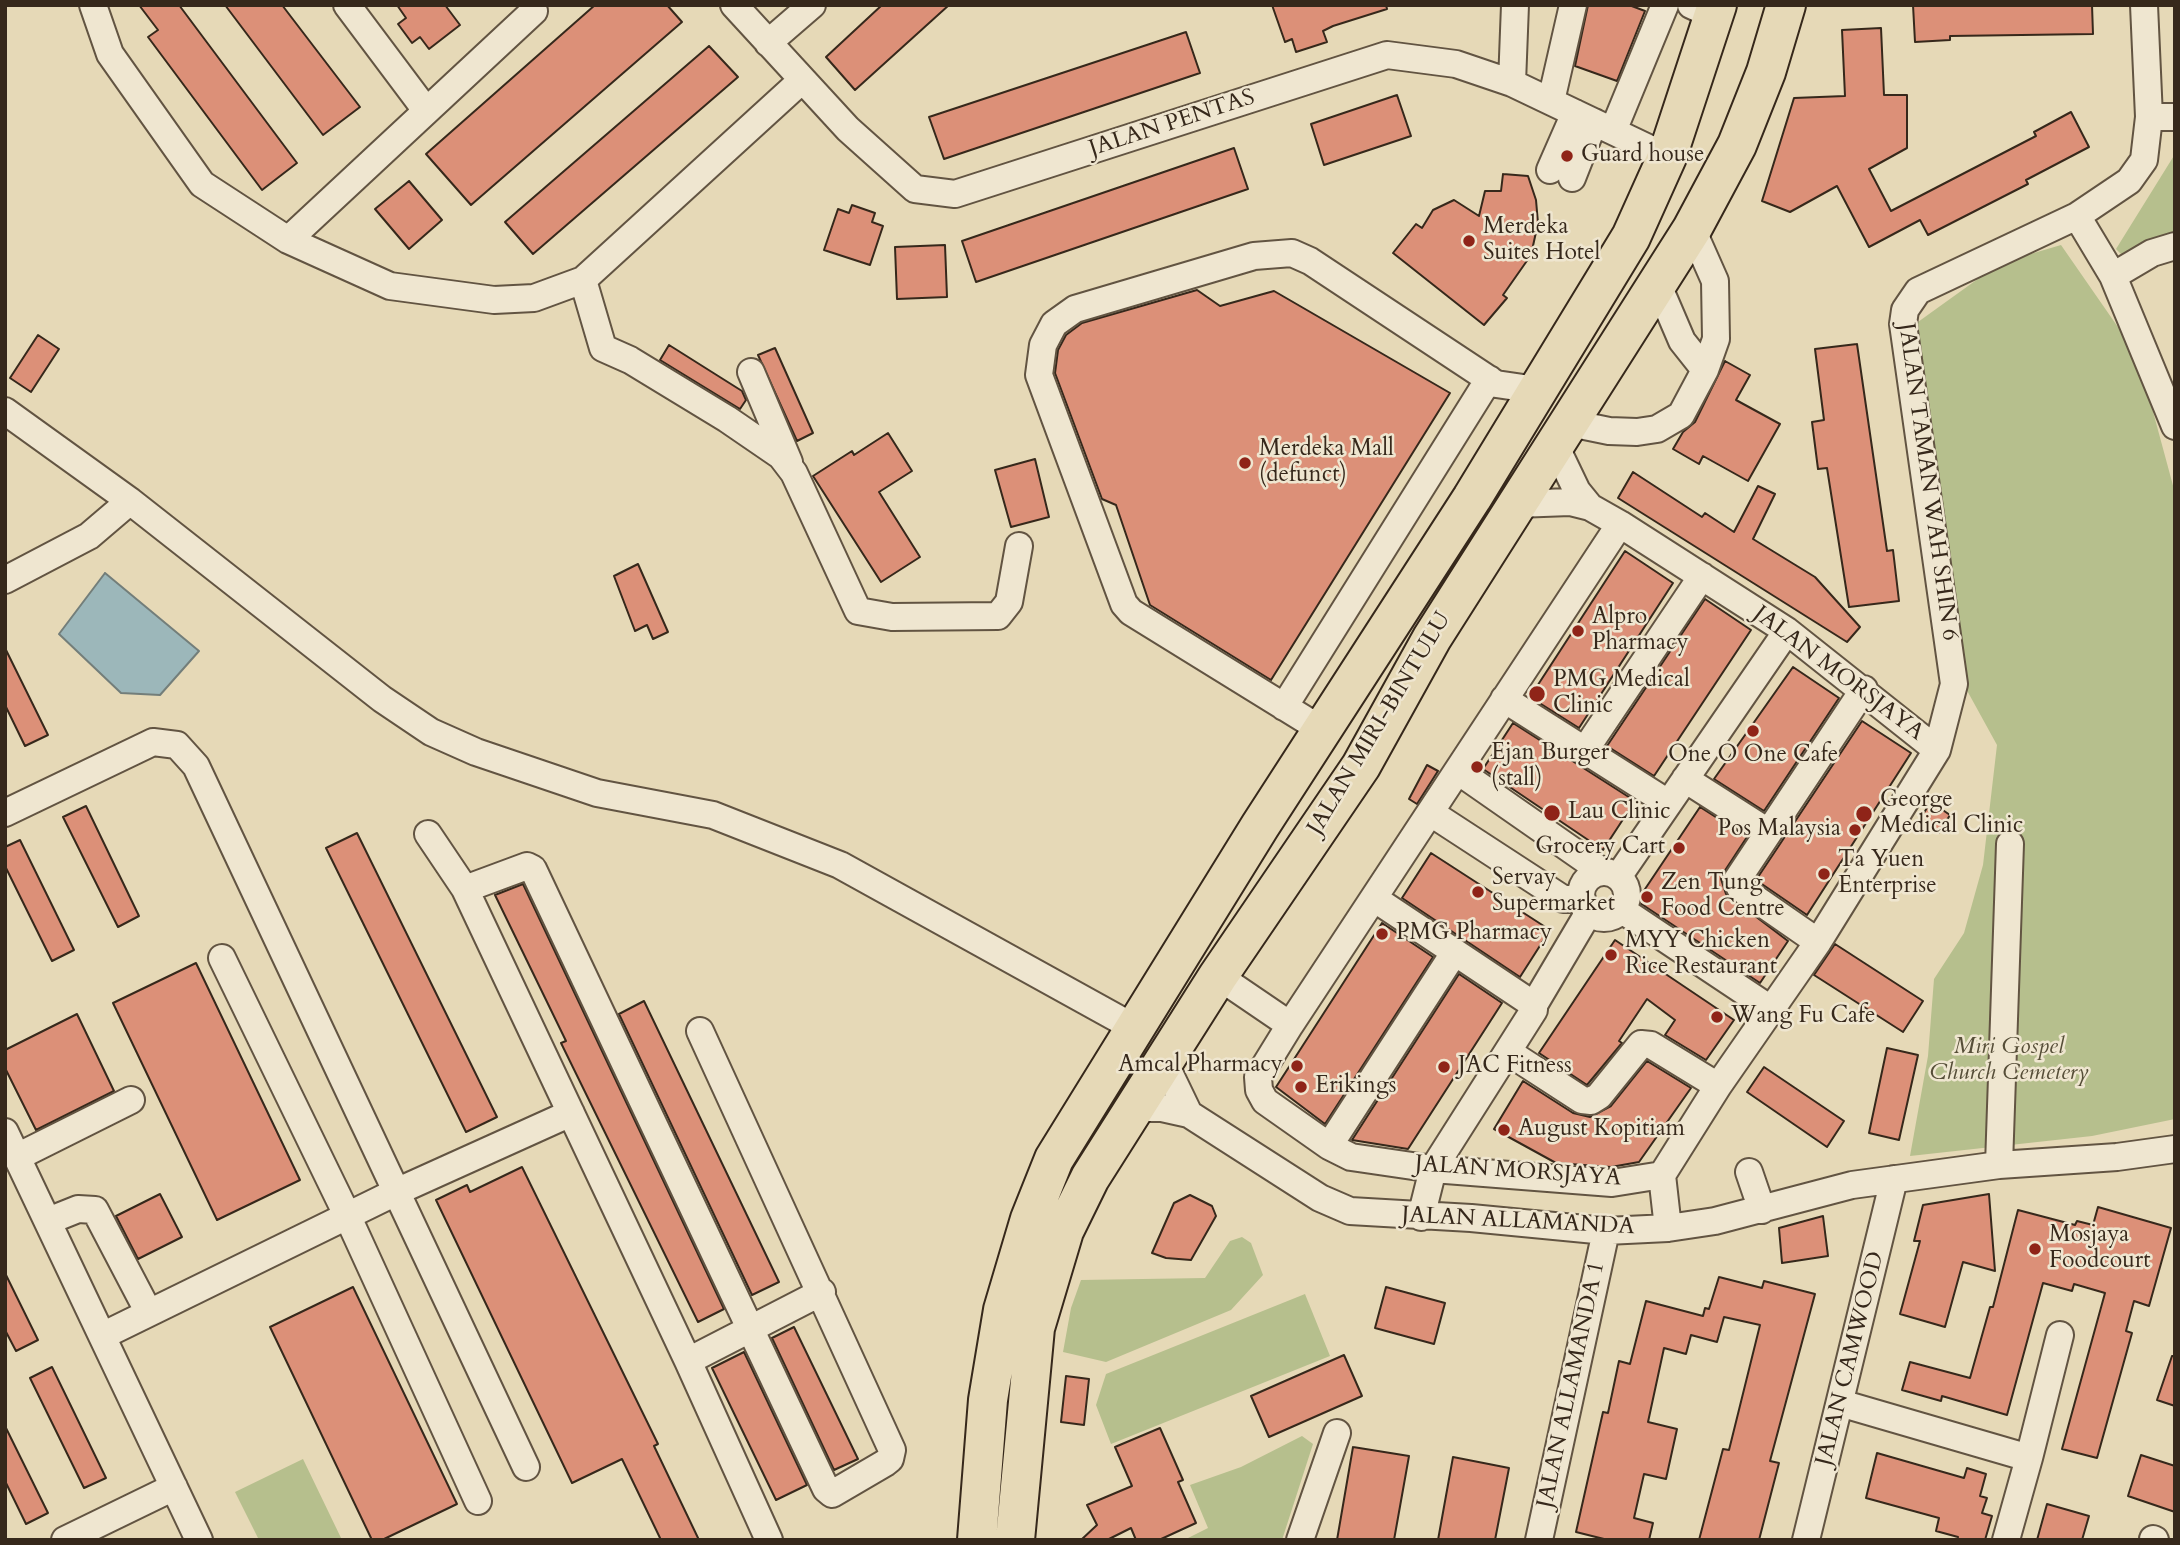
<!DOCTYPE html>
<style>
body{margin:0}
#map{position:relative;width:2180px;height:1545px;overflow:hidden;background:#e6d9b7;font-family:Cardo,serif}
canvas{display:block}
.frame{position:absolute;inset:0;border:7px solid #36281b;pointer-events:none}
</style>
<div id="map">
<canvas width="2180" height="1545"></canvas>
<div class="frame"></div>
</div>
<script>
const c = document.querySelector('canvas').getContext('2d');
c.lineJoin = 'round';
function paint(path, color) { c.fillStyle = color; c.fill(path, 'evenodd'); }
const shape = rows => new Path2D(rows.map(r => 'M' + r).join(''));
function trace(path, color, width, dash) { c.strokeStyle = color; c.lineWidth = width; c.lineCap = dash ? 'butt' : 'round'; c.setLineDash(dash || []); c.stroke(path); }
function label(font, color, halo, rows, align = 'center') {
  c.font = font + ' Cardo,serif'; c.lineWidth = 5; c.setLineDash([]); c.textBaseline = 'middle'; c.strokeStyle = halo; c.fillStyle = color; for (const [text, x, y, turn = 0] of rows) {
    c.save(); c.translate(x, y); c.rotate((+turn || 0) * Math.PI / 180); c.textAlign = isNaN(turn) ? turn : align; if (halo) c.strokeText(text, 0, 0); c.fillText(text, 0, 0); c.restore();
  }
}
paint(shape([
 [2175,154,2175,233,2122,255,2116,249],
 [2061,245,2138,356,2175,493,2175,1119,2092,1136,1910,1156,1928,1056,1934,979,1964,933,1983,865,1997,745,1964,685,1911,327,2000,263],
 [1242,1237,1251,1243,1263,1275,1231,1310,1106,1362,1063,1352,1071,1308,1081,1280,1205,1278,1230,1241],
 [1305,1294,1330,1356,1111,1444,1096,1405,1106,1374],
 [1302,1436,1313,1444,1282,1540,1184,1540,1208,1528,1190,1485,1241,1467],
 [303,1459,342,1540,259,1540,235,1492]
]), '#b6bf8d');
const water = shape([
 [105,573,199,651,160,695,121,693,59,634,105,573]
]);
paint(water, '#9cb7ba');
trace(water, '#737e7a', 2);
const building = shape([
 [139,5,179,5,297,163,262,190,148,37,158,30,139,5],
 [225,5,282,5,360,107,323,135,225,5],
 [397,5,445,5,460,25,429,49,420,37,412,43,398,24,406,18,397,5],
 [595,5,667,5,682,22,471,205,426,154,595,5],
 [882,5,949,5,855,90,826,57,882,5],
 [1272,5,1386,5,1387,9,1333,26,1323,31,1327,42,1296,52,1292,39,1285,42,1272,5],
 [1588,5,1629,5,1645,11,1617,81,1575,66,1588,5],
 [1913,5,2092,5,2093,34,1950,36,1950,40,1915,42,1913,5],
 [1881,28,1884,95,1907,95,1907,148,1869,169,1891,211,2036,136,2034,132,2071,112,2089,147,2026,180,2028,184,1928,235,1920,220,1869,247,1837,186,1790,212,1762,201,1794,98,1845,96,1842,30,1881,28],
 [1186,32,1200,73,944,159,929,117,1186,32],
 [709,46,738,77,533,254,505,222,709,46],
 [1397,95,1411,136,1324,165,1311,124,1397,95],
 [1234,148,1248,189,976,282,962,241,1234,148],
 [1503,174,1528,176,1536,200,1538,223,1531,255,1503,295,1507,298,1484,325,1393,253,1416,224,1422,228,1433,210,1454,200,1479,216,1485,191,1501,191,1503,174],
 [409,181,442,220,409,249,375,209,409,181],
 [852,205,875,213,872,222,883,226,870,265,824,250,838,209,849,213,852,205],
 [945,245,947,297,897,299,895,247,945,245],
 [1197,290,1220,306,1274,291,1450,393,1271,680,1150,605,1116,505,1102,499,1055,373,1058,350,1066,335,1082,323,1197,290],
 [38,335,59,349,31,392,10,378,38,335],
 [1857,344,1887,551,1893,550,1899,601,1849,607,1827,468,1818,469,1812,422,1824,420,1815,349,1857,344],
 [669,345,742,391,746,400,740,409,660,360,669,345],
 [775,348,813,433,797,441,758,355,775,348],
 [1725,361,1750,375,1736,400,1780,424,1748,481,1703,456,1699,464,1673,449,1683,432,1695,422,1725,361],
 [888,433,912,471,879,492,920,557,881,582,813,476,852,451,854,455,888,433],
 [1035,459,1049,517,1011,527,995,470,1035,459],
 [1633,472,1702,517,1705,513,1734,532,1758,486,1775,494,1753,539,1815,577,1860,627,1847,642,1618,498,1633,472],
 [1625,551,1673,583,1579,728,1530,697,1625,551],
 [638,564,668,632,653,639,647,625,635,631,614,576,638,564],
 [1705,599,1751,630,1654,776,1607,746,1705,599],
 [5,648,48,735,25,746,5,705,5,648],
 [1793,667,1839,698,1764,811,1714,779,1793,667],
 [1862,721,1911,753,1807,915,1756,880,1862,721],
 [1513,723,1635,801,1603,850,1483,769,1513,723],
 [1427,765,1438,771,1417,804,1409,799,1427,765],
 [1931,802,1950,815,1939,833,1919,820,1931,802],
 [86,806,139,916,118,927,63,817,86,806],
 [1700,807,1747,837,1724,872,1721,879,1726,894,1788,941,1760,983,1637,901,1700,807],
 [357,833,497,1117,466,1132,326,848,357,833],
 [20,840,74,950,52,961,5,866,5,847,20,840],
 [1431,853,1550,930,1520,977,1402,898,1431,853],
 [523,884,724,1309,698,1322,561,1043,566,1041,495,895,523,884],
 [1382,923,1433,957,1325,1124,1276,1087,1382,923],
 [1615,940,1734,1020,1706,1060,1665,1035,1675,1020,1647,999,1619,1041,1622,1043,1587,1085,1539,1053,1615,940],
 [1835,944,1923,1001,1903,1032,1814,975,1835,944],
 [196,963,300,1180,217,1220,113,1003,196,963],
 [1459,974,1502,1003,1408,1149,1352,1140,1459,974],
 [644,1001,779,1282,752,1295,619,1014,644,1001],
 [77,1014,114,1091,36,1130,5,1068,5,1050,77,1014],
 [1887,1048,1918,1055,1899,1140,1869,1133,1887,1048],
 [1647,1061,1691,1088,1639,1162,1611,1167,1556,1163,1494,1129,1523,1081,1573,1113,1590,1117,1611,1106,1647,1061],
 [1764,1067,1844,1121,1827,1147,1747,1092,1764,1067],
 [522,1167,658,1444,654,1446,699,1540,661,1540,622,1459,572,1483,436,1200,467,1185,470,1192,522,1167],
 [160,1194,182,1237,138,1259,116,1216,160,1194],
 [1989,1194,1995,1271,1963,1262,1945,1327,1900,1314,1920,1241,1914,1241,1923,1205,1989,1194],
 [1190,1195,1212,1206,1216,1216,1191,1260,1166,1258,1152,1253,1174,1203,1190,1195],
 [2098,1207,2171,1228,2149,1306,2134,1301,2126,1331,2132,1333,2097,1458,2062,1449,2105,1293,2074,1284,2072,1291,2043,1283,2007,1415,1942,1396,1941,1401,1902,1390,1910,1362,1970,1378,1990,1307,1993,1307,2018,1210,2075,1225,2077,1221,2093,1225,2098,1207],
 [1823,1216,1828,1256,1782,1263,1779,1228,1823,1216],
 [5,1273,38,1340,16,1351,5,1330,5,1273],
 [1719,1277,1762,1288,1764,1281,1815,1294,1770,1461,1779,1463,1759,1540,1699,1540,1723,1449,1729,1450,1760,1325,1724,1317,1717,1342,1691,1335,1686,1354,1664,1348,1648,1422,1677,1429,1666,1479,1644,1474,1634,1518,1653,1523,1649,1540,1608,1540,1576,1532,1603,1412,1608,1413,1619,1361,1630,1364,1646,1301,1703,1316,1705,1308,1709,1309,1719,1277],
 [353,1287,457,1504,382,1540,372,1540,270,1327,353,1287],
 [1386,1287,1445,1303,1434,1344,1375,1328,1386,1287],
 [794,1327,858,1459,834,1470,772,1338,794,1327],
 [744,1352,807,1485,776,1500,712,1368,744,1352],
 [1344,1355,1362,1396,1269,1437,1251,1396,1344,1355],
 [2172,1356,2175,1356,2175,1406,2157,1400,2172,1356],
 [52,1367,106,1478,84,1488,30,1378,52,1367],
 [1066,1376,1089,1379,1084,1425,1061,1422,1066,1376],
 [5,1426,48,1513,26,1524,5,1481,5,1426],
 [1160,1428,1183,1480,1178,1482,1196,1523,1159,1540,1136,1540,1131,1528,1107,1540,1081,1540,1097,1525,1087,1505,1132,1486,1115,1447,1160,1428],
 [1353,1447,1409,1456,1394,1540,1337,1540,1353,1447],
 [1877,1453,1964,1478,1967,1468,1986,1474,1980,1496,1987,1498,1982,1513,1992,1516,1985,1540,1957,1540,1958,1537,1936,1531,1939,1518,1866,1498,1877,1453],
 [2141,1455,2175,1466,2175,1512,2128,1496,2141,1455],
 [1453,1457,1509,1468,1495,1540,1438,1540,1453,1457],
 [2047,1504,2089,1516,2082,1540,2037,1540,2047,1504]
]);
paint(building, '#dc9078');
trace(building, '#36281b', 2);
const minor = shape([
 [93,5,110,54,202,184,288,240,390,286,494,300,534,298,583,280,801,81],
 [347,5,425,109],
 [734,5,848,129,915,189,955,194,1387,55,1456,64,1512,83,1667,157],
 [1691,5,1715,16],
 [2144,5,2149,117,2144,160,2129,181,2077,216,2113,276,2175,426],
 [768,43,812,5],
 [1512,83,1515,5],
 [1551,101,1573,5],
 [2149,117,2175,117],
 [1613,131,1665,5],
 [1550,170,1575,113],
 [1572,178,1594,122],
 [1692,229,1715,281,1716,339,1705,370],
 [288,240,534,11],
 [2113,276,2152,253,2175,246],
 [583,280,603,348,630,360,727,419,781,456,794,473,858,611,892,617,998,616,1009,602,1019,546],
 [751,372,789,462],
 [5,411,130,501,382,699,431,732,476,752,597,793,713,815,840,865,1133,1027],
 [1570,423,1609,431,1637,432,1657,429,1681,415,1705,370,1682,341,1658,285],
 [1555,445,1577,491,1590,507],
 [1516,504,1570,502,1590,507,1620,524,1787,631,1937,750,1818,942,1718,1086,1662,1175,1612,1183,1433,1169,1351,1157,1329,1146,1265,1101,1259,1090,1258,1077,1290,1025,1620,524],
 [5,580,89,536,130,501],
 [1504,699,1668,803],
 [1284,707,1489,379],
 [1322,730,1131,612,1124,604,1039,375,1043,345,1054,324,1075,309,1254,256,1292,253,1310,261,1496,384,1537,390],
 [1585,750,1702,576],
 [1937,750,1954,684,1903,324,1905,310,1918,291,2077,216],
 [1458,771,1603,872],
 [1685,779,1768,832],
 [5,813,153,742,177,745,196,766,526,1467],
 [1431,813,1563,899,1582,899],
 [428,834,465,889,688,1361,769,1540],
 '1581 895a23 23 0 1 1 46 0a23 23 0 1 1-46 0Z',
 [1618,877,1787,631],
 [465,889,527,866,533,869,826,1489,832,1494,885,1463,890,1459,892,1450,700,1031],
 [1375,899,1534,1005,1534,1010,1433,1169,1421,1217],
 [1622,910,1772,1010],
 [1818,942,1740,888,1737,880,1864,689],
 [222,958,347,1215,478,1501],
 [1218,976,1290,1025],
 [1534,1005,1589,912],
 [1508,1052,1582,1100,1591,1101,1599,1096,1641,1044,1651,1045,1718,1086],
 [1163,1060,1189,1114],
 [1134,1108,1162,1108,1189,1114,1320,1198,1350,1211,1471,1218,1606,1231,1668,1228,1715,1221,1852,1185,1999,1165,2117,1157,2175,1149],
 [5,1132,199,1540],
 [1329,1146,1454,953],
 [17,1157,131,1100],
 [1999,1165,2010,844],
 [1749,1172,1762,1210],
 [1662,1175,1668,1228],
 [48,1221,78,1209,95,1210,149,1313],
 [102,1336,396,1192,571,1113],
 [688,1361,822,1292],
 [1840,1403,2029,1458,2006,1540],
 [2029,1458,2060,1335],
 [2153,1539,2155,1540],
 [65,1540,174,1487],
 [1300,1540,1337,1433],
 [1539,1540,1606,1231],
 [1806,1540,1894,1179]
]);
const highway = shape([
 [977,1540,988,1400,1003,1310,1030,1219,1054,1159,1260,826,1472,498,1631,237,1667,157,1717,5],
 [1015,1540,1035,1328,1064,1231,1090,1178,1218,976,1361,766,1432,638,1692,229,1737,145,1766,72,1786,5]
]);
trace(minor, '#625442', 30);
trace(highway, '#36281b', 42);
trace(minor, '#efe6d0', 26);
trace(highway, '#e6d9b7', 38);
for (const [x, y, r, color] of [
 [1567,156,7,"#8f2418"],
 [1469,241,7,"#8f2418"],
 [1245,463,7,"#8f2418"],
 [1578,631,7,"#8f2418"],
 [1537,694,9,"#8f2418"],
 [1753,731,7,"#8f2418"],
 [1477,767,7,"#8f2418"],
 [1552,813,9,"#8f2418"],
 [1864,814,9,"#8f2418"],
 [1855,830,7,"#8f2418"],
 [1679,848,7,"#8f2418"],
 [1824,874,7,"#8f2418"],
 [1478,892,7,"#8f2418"],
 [1647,897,7,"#8f2418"],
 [1382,934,7,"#8f2418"],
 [1611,955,7,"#8f2418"],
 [1717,1017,7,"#8f2418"],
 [1297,1066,7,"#8f2418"],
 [1444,1067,7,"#8f2418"],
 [1301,1087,7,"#8f2418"],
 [1504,1130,7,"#8f2418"],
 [2035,1249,7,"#8f2418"]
]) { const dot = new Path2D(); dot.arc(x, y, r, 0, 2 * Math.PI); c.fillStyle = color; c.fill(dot); trace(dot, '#efe6d0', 2.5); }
label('23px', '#36281b', '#efe6d0', [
 ["JALAN PENTAS",1172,124,-18],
 ["JALAN TAMAN WAH SHIN 6",1927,482,82],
 ["JALAN MORSJAYA",1838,674,37],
 ["JALAN MIRI-BINTULU",1380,724,-59],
 ["JALAN MORSJAYA",1518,1172,4],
 ["JALAN ALLAMANDA",1518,1222,3],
 ["JALAN CAMWOOD",1851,1359,-76],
 ["JALAN ALLAMANDA 1",1572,1385,-78]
]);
label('23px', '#36281b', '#efe6d0', [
 ["Guard house",1581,156],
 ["Merdeka",1483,228],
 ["Suites Hotel",1483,254],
 ["Merdeka Mall",1259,450],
 ["(defunct)",1259,476],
 ["Alpro",1592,618],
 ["Pharmacy",1592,644],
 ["PMG Medical",1553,681],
 ["Clinic",1553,707],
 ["Ejan Burger",1491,754],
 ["(stall)",1491,780],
 ["One O One Cafe",1753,756,"center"],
 ["George",1880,801],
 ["Medical Clinic",1880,827],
 ["Lau Clinic",1568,813],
 ["Pos Malaysia",1841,830,"right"],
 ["Grocery Cart",1665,848,"right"],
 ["Ta Yuen",1838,861],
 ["Enterprise",1838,887],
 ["Servay",1492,879],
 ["Supermarket",1492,905],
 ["Zen Tung",1661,884],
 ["Food Centre",1661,910],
 ["PMG Pharmacy",1396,934],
 ["MYY Chicken",1625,942],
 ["Rice Restaurant",1625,968],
 ["Wang Fu Cafe",1731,1017],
 ["Amcal Pharmacy",1283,1066,"right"],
 ["JAC Fitness",1458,1067],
 ["Erikings",1315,1087],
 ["August Kopitiam",1518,1130],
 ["Mosjaya",2049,1236],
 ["Foodcourt",2049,1262]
], 'left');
label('italic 23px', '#564e38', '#efe6d0', [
 ["Miri Gospel",2009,1048],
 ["Church Cemetery",2009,1074]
]);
</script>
